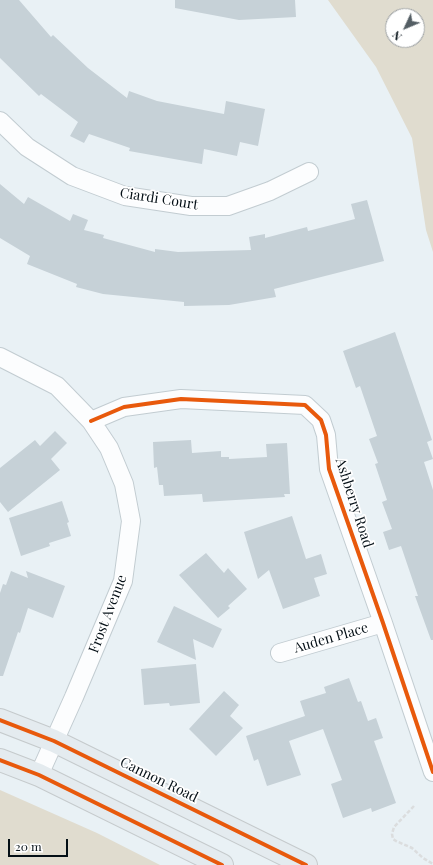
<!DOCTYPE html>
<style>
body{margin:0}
#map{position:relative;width:433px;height:865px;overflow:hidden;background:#e9f1f5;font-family:"Playfair Display",serif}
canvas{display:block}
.north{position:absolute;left:385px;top:8px;width:40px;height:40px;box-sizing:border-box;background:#fff;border:1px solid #9b9fa2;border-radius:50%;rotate:226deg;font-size:11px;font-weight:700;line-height:16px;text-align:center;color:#040f16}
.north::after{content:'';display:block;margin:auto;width:14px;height:18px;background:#545e64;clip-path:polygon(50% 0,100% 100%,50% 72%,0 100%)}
.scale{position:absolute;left:8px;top:839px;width:60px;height:18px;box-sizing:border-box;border:2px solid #040f16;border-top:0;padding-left:5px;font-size:12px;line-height:14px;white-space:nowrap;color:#040f16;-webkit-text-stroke:3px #fff;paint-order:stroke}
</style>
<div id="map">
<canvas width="433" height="865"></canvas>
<div class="north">N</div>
<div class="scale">20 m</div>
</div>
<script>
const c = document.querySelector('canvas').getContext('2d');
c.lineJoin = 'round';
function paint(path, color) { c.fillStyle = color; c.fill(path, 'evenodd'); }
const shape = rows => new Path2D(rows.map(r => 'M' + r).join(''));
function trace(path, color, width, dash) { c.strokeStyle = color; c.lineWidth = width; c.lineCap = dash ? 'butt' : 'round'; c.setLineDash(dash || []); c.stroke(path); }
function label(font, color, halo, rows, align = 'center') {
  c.font = font + ' "Playfair Display",serif'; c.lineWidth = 3.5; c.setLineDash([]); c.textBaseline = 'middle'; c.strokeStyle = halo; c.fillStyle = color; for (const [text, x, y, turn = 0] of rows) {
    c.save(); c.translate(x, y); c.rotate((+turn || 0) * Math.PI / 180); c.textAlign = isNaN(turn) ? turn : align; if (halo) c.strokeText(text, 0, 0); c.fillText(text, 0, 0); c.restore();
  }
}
paint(shape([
 [328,0,433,0,433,252,426,230,412,138,376,67],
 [393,16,417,16,417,40,393,40],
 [0,790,97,833,160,865,0,865]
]), '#e0dccf');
paint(shape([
 [0,0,19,0,51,37,53,35,88,68,127,98,129,91,157,101,224,114,226,101,265,109,258,146,240,142,237,156,204,149,202,164,129,151,130,148,89,134,84,143,70,136,78,122,41,94,39,96,0,58],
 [175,0,295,0,296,17,239,20,175,8],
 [0,184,24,204,28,197,70,221,73,214,88,220,84,230,104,235,103,238,155,252,155,249,178,252,251,250,249,237,265,234,265,238,307,227,308,231,355,219,351,204,367,200,384,261,274,289,276,297,229,305,184,306,184,302,103,294,76,287,77,284,27,264,30,256,0,238],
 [395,332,432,440,427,442,433,459,424,462,433,490,433,640,431,640,415,596,418,596,401,546,389,550,383,532,392,529,382,502,387,500,375,464,378,463,369,439,377,436,360,386,356,388,343,351],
 [55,431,67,443,51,459,60,470,8,512,0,502,0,468,35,440,40,446],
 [191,440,192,453,221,451,221,457,229,457,229,459,267,457,266,444,287,443,290,494,284,494,285,497,203,502,202,494,164,496,163,485,159,485,157,467,154,468,153,442],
 [62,501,69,522,67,523,71,536,49,543,50,546,21,556,9,518],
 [292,516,306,559,321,554,327,574,314,578,320,596,283,609,269,570,258,579,244,532],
 [206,553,224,573,228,568,247,589,228,606,230,608,218,618,179,575],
 [11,571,28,578,26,571,65,586,53,618,28,608,20,633,18,632,3,676,0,676,0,593,3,584,6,585],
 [174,606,222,629,213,648,193,639,196,660,157,642],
 [196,664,200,703,170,706,169,703,144,705,141,669],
 [349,678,358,702,361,701,368,721,376,718,383,738,374,741,396,803,372,812,371,808,343,818,331,784,342,780,323,729,289,741,301,775,267,786,258,759,254,761,246,736,305,716,300,701,326,693,324,687],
 [224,691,239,705,230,716,243,728,216,756,189,729]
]), '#c6d1d7');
const street = shape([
 [0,121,27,147,72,176,125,196,191,206,228,206,270,191,309,172],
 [0,357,57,386,91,421,109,448,124,484,131,521,123,581,74,697,39,775],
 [91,421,124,407,181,399,305,405,321,420,326,435,329,469,383,623,433,772],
 [280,653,383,623]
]);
const primary = shape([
 [0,720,54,741,306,865],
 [0,760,39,775,222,865]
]);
trace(street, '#c2ccd1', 20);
trace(primary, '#c5cacc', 24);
trace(shape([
 [414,806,394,827,392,834,393,839,396,841,412,848,423,858,433,864]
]), '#dbddde', 2.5, [4, 2]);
trace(street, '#fcfdfe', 18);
trace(primary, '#e4ebef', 22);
trace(shape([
 [91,421,124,407,181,399,305,405,321,420,326,435,329,469,383,623,433,772],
 [0,720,54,741,306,865],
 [0,760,39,775,222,865]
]), '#e8590c', 4);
label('14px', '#040f16', '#fff', [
 ["Ciardi Court",159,199,9],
 ["Ashberry Road",354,503,72],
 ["Frost Avenue",108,614,-69],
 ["Auden Place",331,638,-16],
 ["Cannon Road",159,780,26]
]);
</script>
